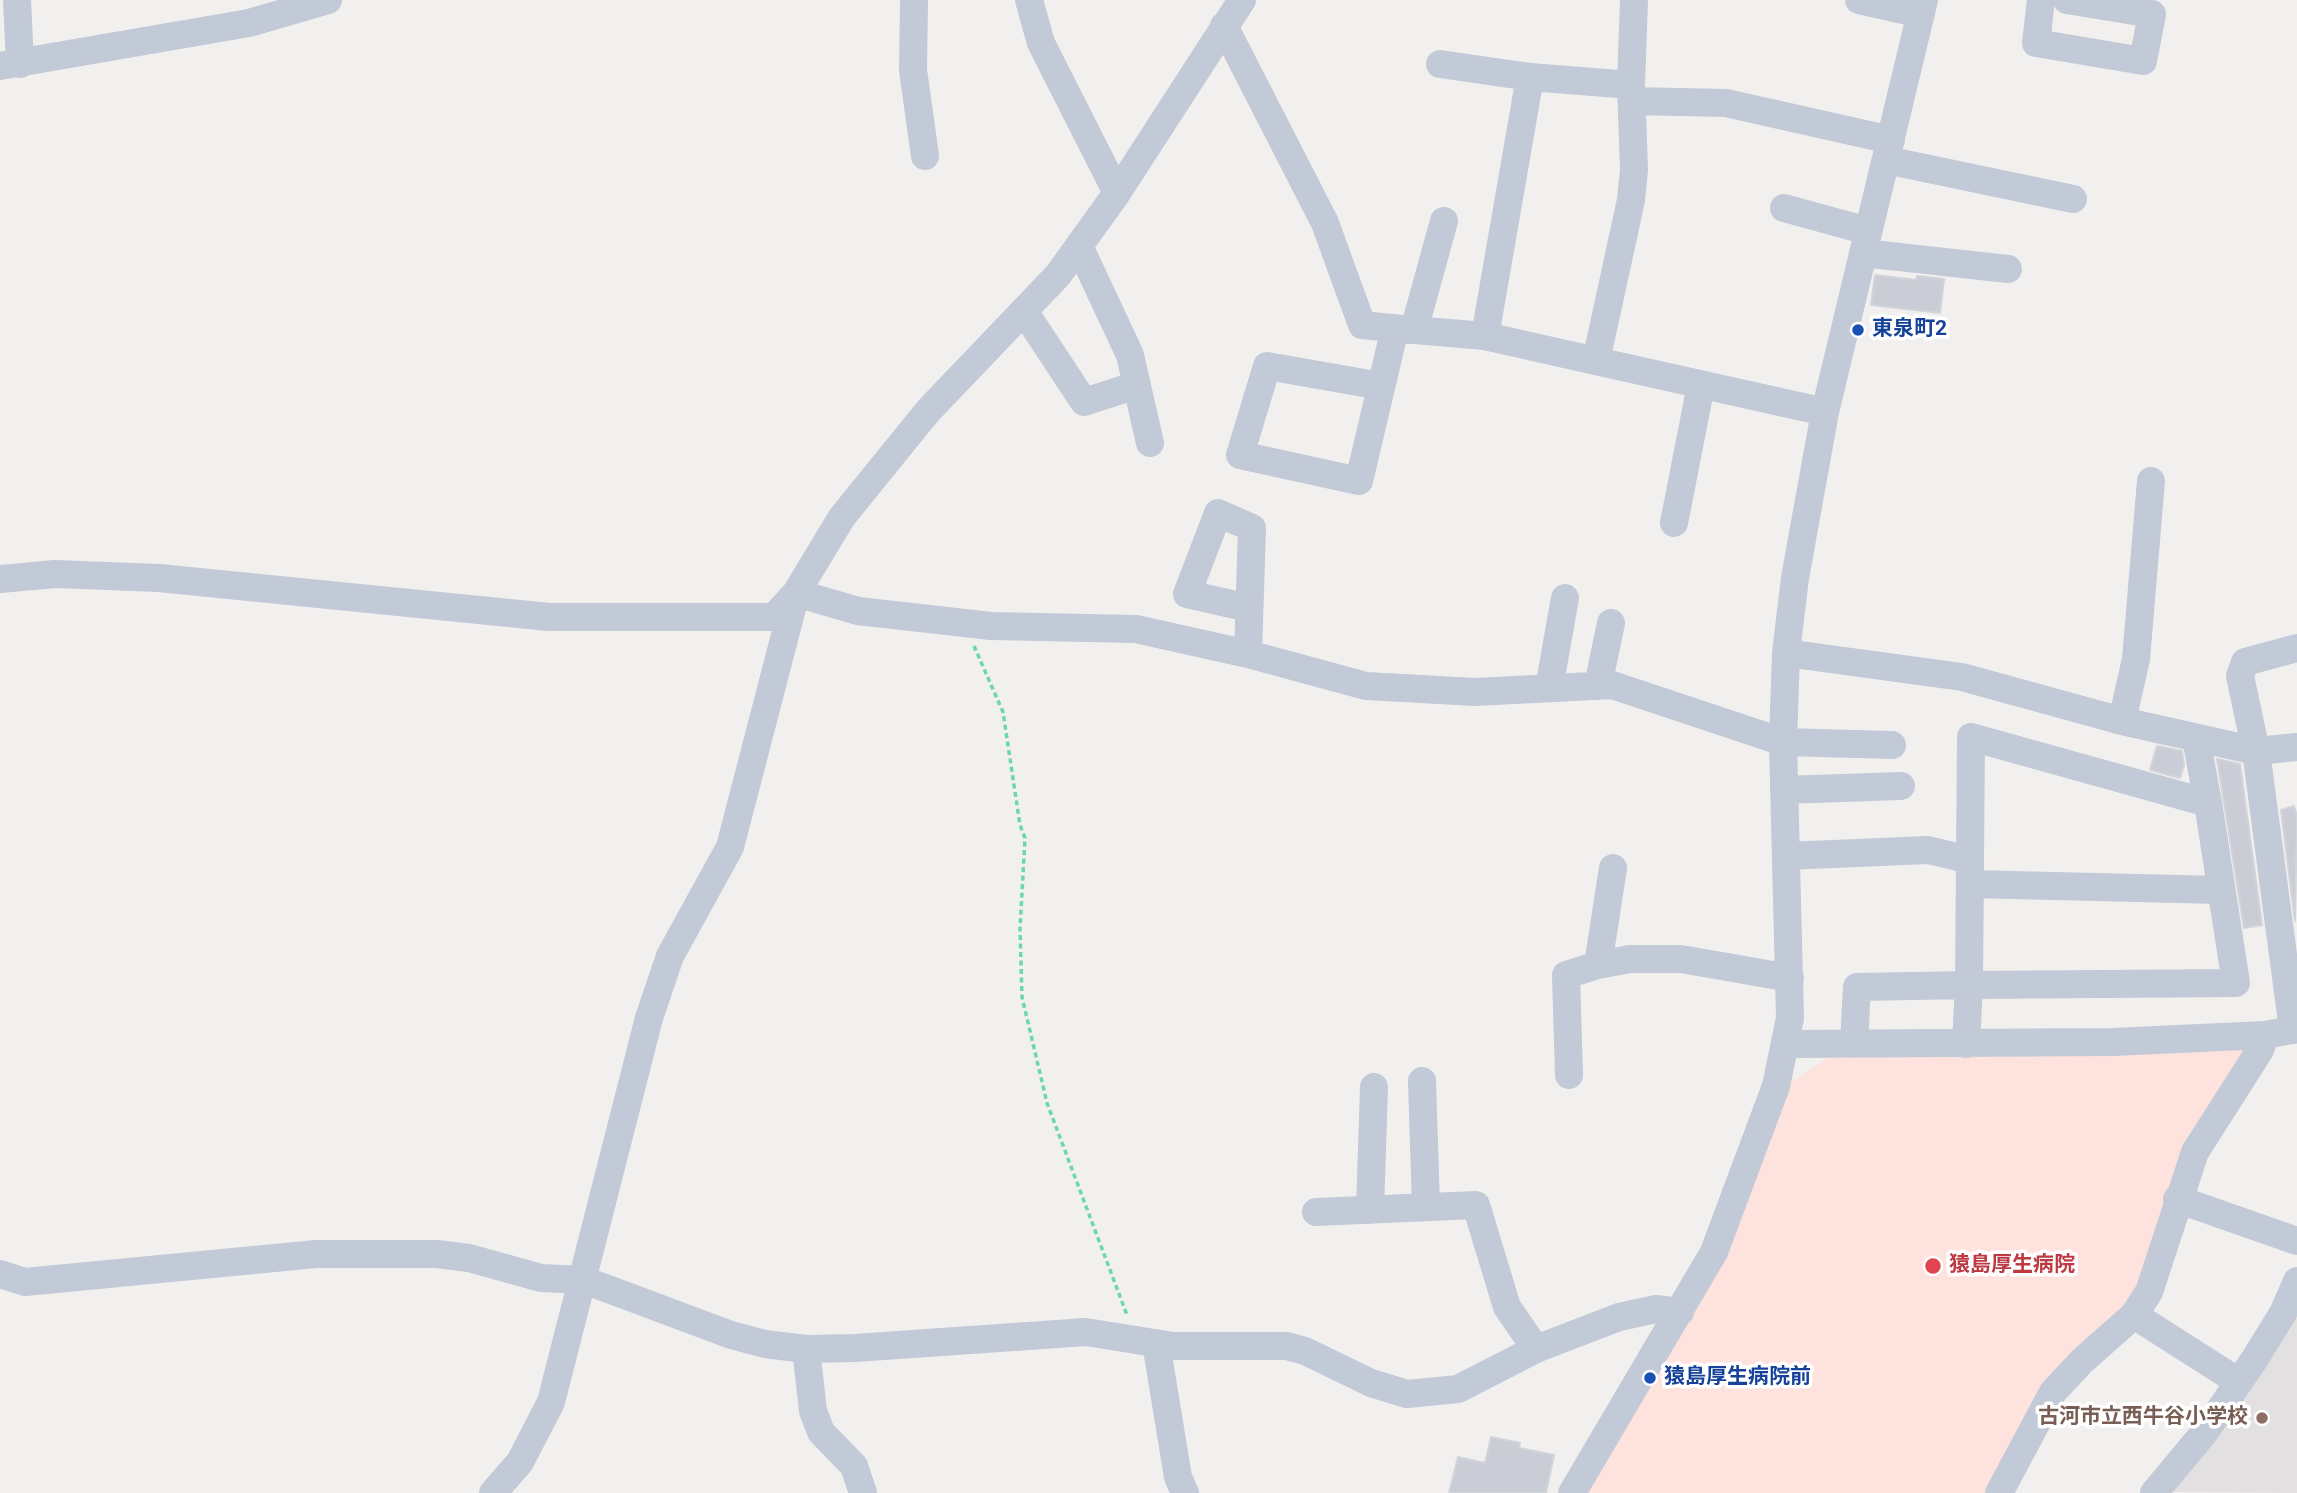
<!DOCTYPE html>
<meta charset="utf-8">
<style>
body{margin:0}
canvas{display:block;background:#f2efef}
</style>
<canvas width="2297" height="1493"></canvas>
<script>
const c = document.querySelector('canvas').getContext('2d');
c.lineJoin = 'round';
function paint(path, color) { c.fillStyle = color; c.fill(path, 'evenodd'); }
const shape = rows => new Path2D(rows.map(r => 'M' + r).join(''));
function trace(path, color, width, dash) { c.strokeStyle = color; c.lineWidth = width; c.lineCap = dash ? 'butt' : 'round'; c.setLineDash(dash || []); c.stroke(path); }
function label(font, color, halo, rows, align = 'center') {
  c.font = font + ' Roboto,"Noto Sans JP",sans-serif'; c.lineWidth = 7; c.setLineDash([]); c.textBaseline = 'middle'; c.strokeStyle = halo; c.fillStyle = color; for (const [text, x, y, turn = 0] of rows) {
    c.save(); c.translate(x, y); c.rotate((+turn || 0) * Math.PI / 180); c.textAlign = isNaN(turn) ? turn : align; if (halo) c.strokeText(text, 0, 0); c.fillText(text, 0, 0); c.restore();
  }
}
paint(shape([
 [2297,1306,2297,1493,2170,1492]
]), '#e3e0e1');
paint(shape([
 [2250,1047,2142,1289,1991,1493,1585,1493,1785,1087,1831,1056]
]), '#fee2dd');
const building = shape([
 [1875,275,1916,280,1917,276,1944,279,1940,313,1871,305,1875,275],
 [2157,746,2182,751,2184,765,2180,778,2150,770,2157,746],
 [2217,759,2240,764,2262,925,2244,928,2217,759],
 [2294,806,2297,816,2295,921,2281,810,2294,806],
 [1491,1437,1520,1443,1519,1448,1554,1455,1546,1493,1449,1493,1458,1457,1485,1463,1491,1437]
]);
paint(building, '#cacdd5');
trace(building, '#d2d4db', 2);
trace(shape([
 [974,646,1003,712,1020,825,1025,838,1020,929,1022,997,1047,1103,1127,1315]
]), '#6cd7aa', 3.5, [5, 3.5]);
trace(shape([
 [17,0,20,64],
 [914,0,913,70,925,156],
 [1029,0,1041,43,1117,193],
 [1859,0,1921,14],
 [2041,0,2036,43,2143,61,2152,14,2067,0],
 [1224,26,1325,223,1362,325,1411,330],
 [1440,64,1530,77,1631,85,1634,0],
 [0,66,249,23,328,0],
 [1632,101,1726,103,1891,140],
 [1886,160,2073,199],
 [1784,208,1868,231],
 [1444,221,1414,330,1485,336,1530,77],
 [1079,246,1130,355,1150,443],
 [1863,253,2008,269],
 [1024,311,1084,402,1137,385],
 [1485,336,1596,361,1631,200,1634,170,1631,85],
 [1596,361,1825,412],
 [1381,386,1267,366,1240,455,1359,481,1395,328],
 [1674,523,1701,385],
 [0,579,55,574,159,578,549,617,774,617,796,593,858,611,991,626,1136,629,1248,654,1366,686,1475,692,1612,685,1783,742,1892,745],
 [1786,653,1962,677,2122,721,2256,751,2297,747],
 [1248,654,1252,528,1218,513,1187,594,1249,608],
 [1598,686,1611,623],
 [1549,688,1565,598],
 [2122,721,2136,659,2151,481],
 [2196,738,2208,803],
 [1784,790,1901,786],
 [1786,856,1928,850,1970,860],
 [1970,884,2221,890],
 [1598,965,1630,959,1681,959,1790,978],
 [2293,1030,2256,751,2240,676,2245,662,2297,648],
 [1785,1044,2113,1042,2265,1035,2297,1029],
 [1854,1044,1857,987,1969,985,2236,983,2208,803,1971,737,1969,985,1966,1044],
 [1569,1075,1566,975,1598,965,1613,868],
 [1422,1081,1426,1207],
 [2177,1199,2297,1241],
 [1370,1210,1374,1087],
 [1316,1212,1476,1205,1507,1307,1536,1349],
 [0,1274,25,1282,316,1254,437,1254,469,1258,541,1278,584,1280,731,1335,765,1344,806,1349,855,1348,1086,1332,1173,1346,1287,1346,1305,1351,1371,1383,1407,1394,1458,1389,1536,1349,1619,1317,1656,1309,1680,1312],
 [2134,1315,2239,1382],
 [1156,1343,1178,1477,1185,1493],
 [806,1349,813,1411,821,1432,854,1466,863,1493],
 [493,1493,520,1462,551,1402,649,1018,670,956,730,847,796,593,842,517,928,411,1058,275,1117,193,1242,0],
 [1572,1493,1714,1252,1776,1086,1790,1018,1783,742,1786,653,1795,578,1825,412,1924,0],
 [1999,1493,2053,1392,2082,1361,2134,1315,2149,1292,2195,1152,2260,1050,2265,1035],
 [2154,1493,2204,1433,2254,1360,2283,1313,2297,1281]
]), '#c1cad6', 28);
for (const [x, y, r, color] of [
 [1858,330,7,"#1a4fb4"],
 [1933,1266,9,"#e0444e"],
 [1650,1378,7,"#1a4fb4"],
 [2262,1418,7,"#8d6e63"]
]) { const dot = new Path2D(); dot.arc(x, y, r, 0, 2 * Math.PI); c.fillStyle = color; c.fill(dot); trace(dot, '#fff', 2.5); }
label('bold 21px', '#164399', '#fff', [
 ["東泉町2",1872,330],
 ["猿島厚生病院前",1664,1378]
], 'left');
label('bold 21px', '#be3a42', '#fff', [
 ["猿島厚生病院",1949,1266]
], 'left');
label('bold 21px', '#785e54', '#fff', [
 ["古河市立西牛谷小学校",2248,1418]
], 'right');
</script>
